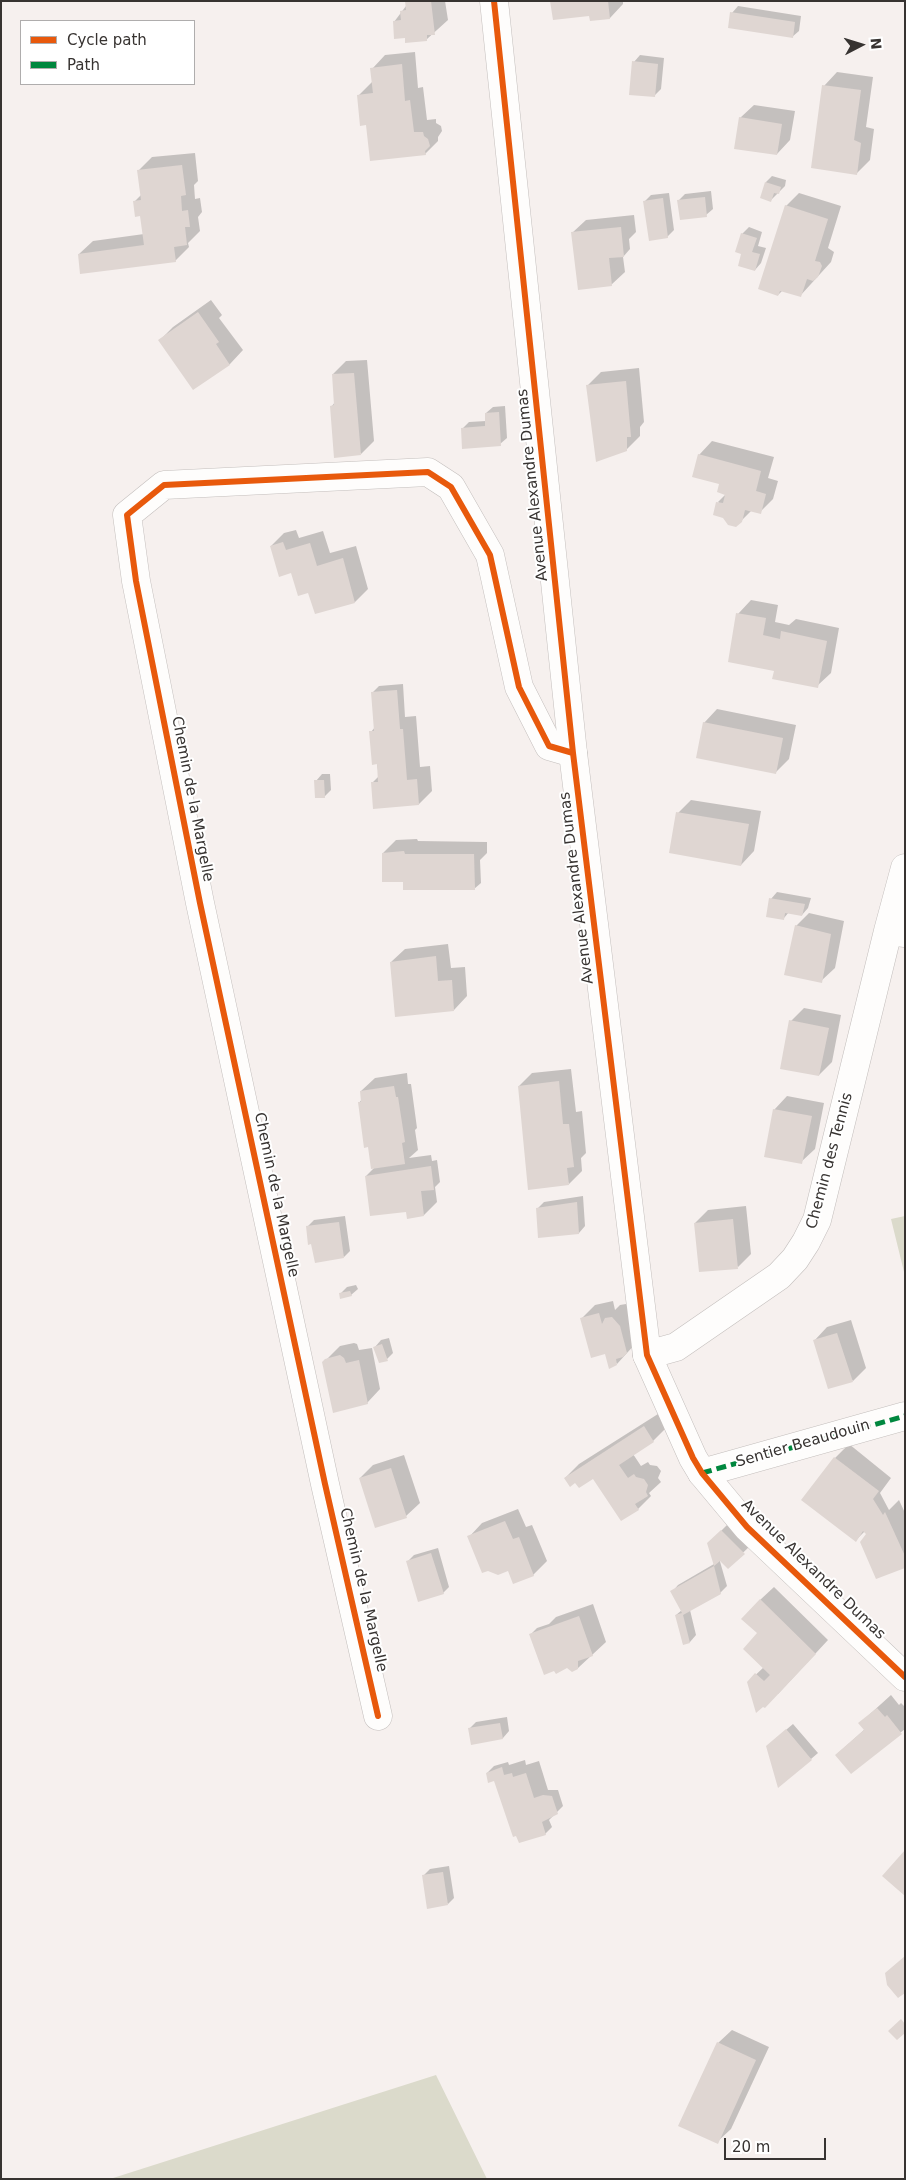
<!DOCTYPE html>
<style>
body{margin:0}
#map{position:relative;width:906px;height:2180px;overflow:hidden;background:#f6f0ee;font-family:"DejaVu Sans",sans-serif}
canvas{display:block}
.frame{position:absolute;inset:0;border:2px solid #373331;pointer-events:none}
.legend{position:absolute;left:20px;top:20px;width:175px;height:65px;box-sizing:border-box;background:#fff;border:1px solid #afadad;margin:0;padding:6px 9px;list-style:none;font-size:15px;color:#373331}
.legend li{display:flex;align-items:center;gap:10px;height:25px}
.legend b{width:25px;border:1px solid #afadad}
.north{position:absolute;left:836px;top:20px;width:50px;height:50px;-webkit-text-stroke:4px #fff;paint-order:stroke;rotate:85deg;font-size:14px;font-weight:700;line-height:20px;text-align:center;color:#373331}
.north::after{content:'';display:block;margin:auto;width:18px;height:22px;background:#373331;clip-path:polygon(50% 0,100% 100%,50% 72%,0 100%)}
.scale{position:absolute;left:724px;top:2138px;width:102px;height:22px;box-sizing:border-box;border:2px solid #373331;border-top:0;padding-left:6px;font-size:15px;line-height:18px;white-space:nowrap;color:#373331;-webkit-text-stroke:4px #fff;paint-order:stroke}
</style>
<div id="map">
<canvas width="906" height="2180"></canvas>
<div class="frame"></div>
<ul class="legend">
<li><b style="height:6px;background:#e8590c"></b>Cycle path</li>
<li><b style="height:6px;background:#00873e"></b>Path</li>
</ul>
<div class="north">N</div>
<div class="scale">20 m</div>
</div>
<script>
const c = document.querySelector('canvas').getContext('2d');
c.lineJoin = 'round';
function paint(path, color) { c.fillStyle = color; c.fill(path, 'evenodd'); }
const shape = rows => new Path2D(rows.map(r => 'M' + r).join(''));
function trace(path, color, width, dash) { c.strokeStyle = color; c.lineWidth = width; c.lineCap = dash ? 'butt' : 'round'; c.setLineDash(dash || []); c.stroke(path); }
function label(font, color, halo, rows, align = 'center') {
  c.font = font + ' "DejaVu Sans",sans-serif'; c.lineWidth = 4; c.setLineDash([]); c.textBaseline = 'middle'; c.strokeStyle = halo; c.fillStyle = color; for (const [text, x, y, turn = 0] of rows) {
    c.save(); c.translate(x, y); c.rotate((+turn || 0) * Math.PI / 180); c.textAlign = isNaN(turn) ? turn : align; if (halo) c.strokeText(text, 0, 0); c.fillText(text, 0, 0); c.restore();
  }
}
paint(shape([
 [905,1216,905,1276,891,1219],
 [436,2075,487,2179,110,2179]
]), '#dbdacb');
paint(shape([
 [406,1,445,1,448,20,427,39,406,37,394,22,406,6],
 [552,1,623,1,623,4,610,18,590,15],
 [738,6,801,16,799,31,792,37,732,13],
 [415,52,418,88,423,87,427,120,436,119,436,123,441,126,442,131,438,137,438,141,425,154,367,124,359,95,372,82,372,69,385,55],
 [640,55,664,58,661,89,654,96,634,62],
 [837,72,873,77,866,127,874,129,870,160,857,173,824,86],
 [754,105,795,111,790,140,777,154,740,118],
 [195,153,198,181,194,185,195,199,200,198,202,212,198,217,200,231,188,243,189,247,175,261,79,254,93,241,144,234,141,215,135,201,142,194,139,170,152,157],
 [772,176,786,180,785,186,770,201,766,182],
 [711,191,713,209,706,215,679,200,685,194],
 [669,193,674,230,667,237,644,202,651,195],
 [799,193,841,206,828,248,834,252,831,262,800,296,783,290,778,295,786,206],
 [634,215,636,232,629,239,630,249,623,257,625,272,611,285,572,233,586,220],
 [749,227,762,232,758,246,766,248,761,263,755,270,743,253,742,234],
 [211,300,222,315,219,318,243,350,230,364,194,388,160,340,173,327],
 [367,360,374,441,361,454,332,406,335,402,333,374,346,361],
 [639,368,644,422,640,427,640,436,626,450,587,386,601,372],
 [505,406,507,438,500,444,462,429,469,422,486,421,486,413,493,407],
 [712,441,774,457,768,478,778,481,773,499,760,512,752,510,741,521,718,502,726,494,721,483,699,455],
 [296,530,299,538,323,531,330,553,356,546,368,589,355,602,309,591,271,546,284,533],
 [751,600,778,605,775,622,789,625,796,619,839,628,831,673,817,686,775,670,738,614],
 [403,684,405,717,416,716,420,767,430,766,432,791,419,804,372,783,379,776,371,732,375,727,372,693,379,686],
 [717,709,796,725,789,759,775,773,704,723],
 [322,774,330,774,331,790,324,797,316,781],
 [691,800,761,811,754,851,741,865,678,813],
 [417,839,418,841,487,842,487,853,480,860,481,883,474,889,405,881,383,853,396,840],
 [777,892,811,898,808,908,802,915,789,912,784,918,771,899],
 [809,913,844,921,835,968,821,981,796,926],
 [448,944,451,968,465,967,467,996,454,1010,391,962,405,949],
 [804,1008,841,1015,832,1062,819,1075,791,1021],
 [571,1069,576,1112,582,1111,586,1153,581,1158,582,1171,569,1184,519,1086,532,1073],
 [407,1073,408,1084,411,1084,417,1128,415,1130,418,1150,409,1158,431,1155,432,1161,437,1160,440,1182,435,1187,437,1202,424,1215,407,1211,366,1176,375,1167,359,1103,362,1099,361,1091,375,1078],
 [787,1096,824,1103,815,1149,801,1162,774,1110],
 [583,1196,585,1226,579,1233,537,1209,544,1202],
 [746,1206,751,1254,738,1267,695,1223,708,1210],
 [345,1216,350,1251,344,1257,307,1227,314,1220],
 [356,1285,358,1289,351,1295,340,1294,347,1287],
 [613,1301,615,1310,620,1305,626,1304,633,1313,637,1342,617,1364,582,1318,595,1305],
 [851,1320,866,1368,853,1381,814,1341,827,1327],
 [389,1338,393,1353,387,1359,375,1347,381,1340],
 [354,1343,357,1344,359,1350,372,1348,380,1389,367,1403,324,1362,340,1346],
 [658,1414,666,1428,653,1441,633,1454,641,1466,648,1462,650,1465,657,1466,661,1471,658,1478,661,1482,649,1493,651,1496,638,1509,593,1478,576,1482,565,1478,579,1464],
 [849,1444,891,1478,880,1493,889,1510,899,1500,905,1513,905,1567,872,1529,865,1531,856,1540,803,1500,835,1458],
 [404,1455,420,1503,406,1516,360,1478,373,1465],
 [518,1509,526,1527,532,1525,547,1561,533,1575,509,1569,488,1570,469,1537,482,1523],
 [728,1524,750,1546,728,1567,719,1558,727,1586,720,1593,690,1610,696,1635,690,1642,683,1643,676,1615,682,1610,672,1592,678,1585,714,1564,709,1543],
 [438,1548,449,1587,443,1593,408,1561,414,1555],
 [774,1587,828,1640,778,1694,748,1682,764,1667,759,1633,760,1600],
 [593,1604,606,1642,578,1668,567,1666,555,1668,531,1634,537,1628,549,1624,556,1617],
 [891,1695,899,1705,901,1703,905,1707,905,1729,851,1772,836,1755,865,1729,860,1723],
 [507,1717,509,1731,503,1738,472,1743,469,1729,476,1722],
 [793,1724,818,1753,811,1759,774,1740],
 [525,1760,526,1765,539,1761,548,1790,558,1790,563,1806,549,1820,552,1827,545,1834,487,1773,494,1766,508,1762,509,1765],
 [449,1866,454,1898,448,1904,424,1875,430,1869],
 [732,2030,769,2047,731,2129,717,2142,718,2043]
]), '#0003');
paint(shape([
 [405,1,431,1,435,35,427,35,427,41,405,43,405,38,394,39,393,21,401,20,400,11,406,10],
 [550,1,608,1,610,19,590,21,589,16,553,20],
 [730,12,795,22,793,38,728,28],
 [632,61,658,64,655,97,629,95],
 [402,64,405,101,410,100,414,132,423,132,424,136,428,139,430,146,425,151,426,155,370,161,366,125,360,126,357,95,373,93,370,68],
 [822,85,861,90,854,140,861,143,857,175,811,168],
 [739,117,782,124,777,155,734,149],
 [182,165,186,195,181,196,182,211,188,210,190,227,185,227,187,245,174,247,176,262,80,274,78,254,144,245,140,216,135,217,133,201,141,200,137,170],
 [765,182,781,187,779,194,774,193,771,202,760,198],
 [705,197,707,217,680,220,677,200],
 [663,198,668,238,649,241,643,201],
 [785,205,828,219,815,261,820,262,822,266,818,277,813,281,807,279,801,297,780,291,778,296,758,289],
 [621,227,624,257,609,258,612,286,578,290,571,232],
 [741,233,757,238,752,252,760,254,755,271,738,266,741,254,735,252],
 [198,312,219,342,216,344,230,365,193,390,158,340],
 [354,373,361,455,334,458,330,406,334,405,332,374],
 [626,381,631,437,627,437,627,451,596,462,586,385],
 [499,412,501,446,462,449,461,428,485,426,485,413],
 [698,454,761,471,756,491,766,494,761,514,745,510,742,522,736,527,728,525,723,518,713,515,716,502,723,503,725,495,717,492,719,484,692,477],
 [283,542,286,550,310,543,317,566,343,558,355,603,315,614,308,593,298,596,291,573,279,577,270,546],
 [736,613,766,618,763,635,780,639,781,631,827,641,818,688,772,679,774,671,728,662],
 [397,690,400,729,403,729,407,780,417,779,419,805,373,809,371,782,378,782,377,764,372,765,369,731,374,731,371,692],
 [703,722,783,738,776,774,696,758],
 [314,780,324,780,325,798,315,798],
 [676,812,749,824,741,866,669,853],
 [404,851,405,854,474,854,475,890,403,890,403,882,382,882,382,853],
 [769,898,805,904,802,916,785,913,784,920,766,917],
 [795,925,831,934,822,983,784,975],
 [436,956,438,981,452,980,454,1011,395,1017,390,962],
 [789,1020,829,1028,819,1076,780,1069],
 [559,1081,563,1124,569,1124,574,1167,567,1168,569,1185,528,1190,518,1086],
 [394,1086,396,1097,398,1097,405,1142,402,1143,405,1164,371,1169,368,1147,364,1148,358,1102,361,1102,360,1091],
 [773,1109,812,1116,802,1164,764,1157],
 [431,1166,434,1190,421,1191,424,1216,407,1219,406,1212,370,1216,365,1176],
 [577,1202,579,1234,538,1238,536,1208],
 [733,1219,738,1269,699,1272,694,1223],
 [339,1222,344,1258,315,1263,311,1244,308,1245,306,1226],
 [350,1291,352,1296,340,1299,339,1293],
 [599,1313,602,1324,605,1318,612,1317,620,1326,627,1353,623,1357,616,1359,617,1365,609,1369,605,1354,591,1358,580,1318],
 [837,1333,853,1382,828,1389,813,1340],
 [382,1344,388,1361,379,1363,373,1347],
 [340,1355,344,1358,346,1363,359,1360,368,1404,333,1413,322,1362,325,1359],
 [644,1426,654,1442,619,1465,628,1478,634,1474,636,1477,644,1479,648,1485,646,1492,648,1496,635,1504,639,1510,621,1521,593,1479,579,1488,575,1483,570,1487,564,1478],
 [834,1457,879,1491,873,1499,883,1515,885,1512,905,1556,905,1568,876,1579,860,1542,866,1534,863,1531,856,1542,801,1500],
 [391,1468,407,1518,375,1528,359,1478],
 [505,1521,513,1539,519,1537,534,1576,513,1584,508,1571,498,1575,488,1571,482,1573,467,1536],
 [721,1530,745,1554,728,1569,720,1561,714,1566,707,1543],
 [431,1553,444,1594,418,1602,406,1561],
 [714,1566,721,1594,683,1615,690,1643,683,1645,675,1615,682,1613,670,1591],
 [760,1599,816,1654,765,1708,763,1707,756,1713,747,1682,755,1673,764,1681,770,1675,743,1649,757,1633,741,1619],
 [579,1616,593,1656,578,1661,578,1669,572,1672,567,1668,556,1674,554,1671,544,1675,529,1634],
 [877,1708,885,1717,887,1715,902,1734,851,1774,835,1755,864,1730,858,1723],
 [500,1723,503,1739,471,1745,468,1728],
 [786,1729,812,1760,778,1788,766,1746],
 [502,1767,504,1775,512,1773,513,1777,526,1773,534,1798,543,1795,552,1796,558,1814,542,1822,546,1835,519,1843,516,1836,513,1837,494,1781,488,1783,486,1773],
 [905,1850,905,1896,882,1876],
 [443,1872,448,1905,427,1909,422,1875],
 [905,1956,905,1993,898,1998,887,1985,885,1973],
 [901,2019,905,2024,905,2033,897,2040,888,2031],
 [717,2042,756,2060,718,2144,678,2126]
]), '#dfd6d2');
const street = shape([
 [888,931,905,868],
 [647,1355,676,1347,779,1276,795,1259,806,1242,817,1220,888,931,905,933],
 [702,1473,905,1416],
 [378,1716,325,1484,200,903,136,581,127,515,164,485,428,472,451,487,490,555,519,687,549,746,573,753]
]);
const secondary = shape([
 [494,1,573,753,647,1355,693,1458,702,1473,747,1527,905,1677]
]);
trace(street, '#c3bebc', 29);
trace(secondary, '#c3bebc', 29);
trace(street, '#fefdfc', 28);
trace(secondary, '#fefdfc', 28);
trace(shape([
 [702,1473,905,1416]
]), '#00873e', 5, [10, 5]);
trace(shape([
 [494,1,573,753,647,1355,693,1458,702,1473,747,1527,905,1677],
 [378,1716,325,1484,200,903,136,581,127,515,164,485,428,472,451,487,490,555,519,687,549,746,573,753]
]), '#e8590c', 6);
label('15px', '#373331', '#fff', [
 ["Avenue Alexandre Dumas",533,485,-96],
 ["Chemin de la Margelle",192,799,79],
 ["Avenue Alexandre Dumas",577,888,-97],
 ["Chemin des Tennis",830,1161,-75],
 ["Chemin de la Margelle",276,1195,78],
 ["Sentier Beaudouin",803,1444,-16],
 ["Avenue Alexandre Dumas",813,1570,44],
 ["Chemin de la Margelle",363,1590,77]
]);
</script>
